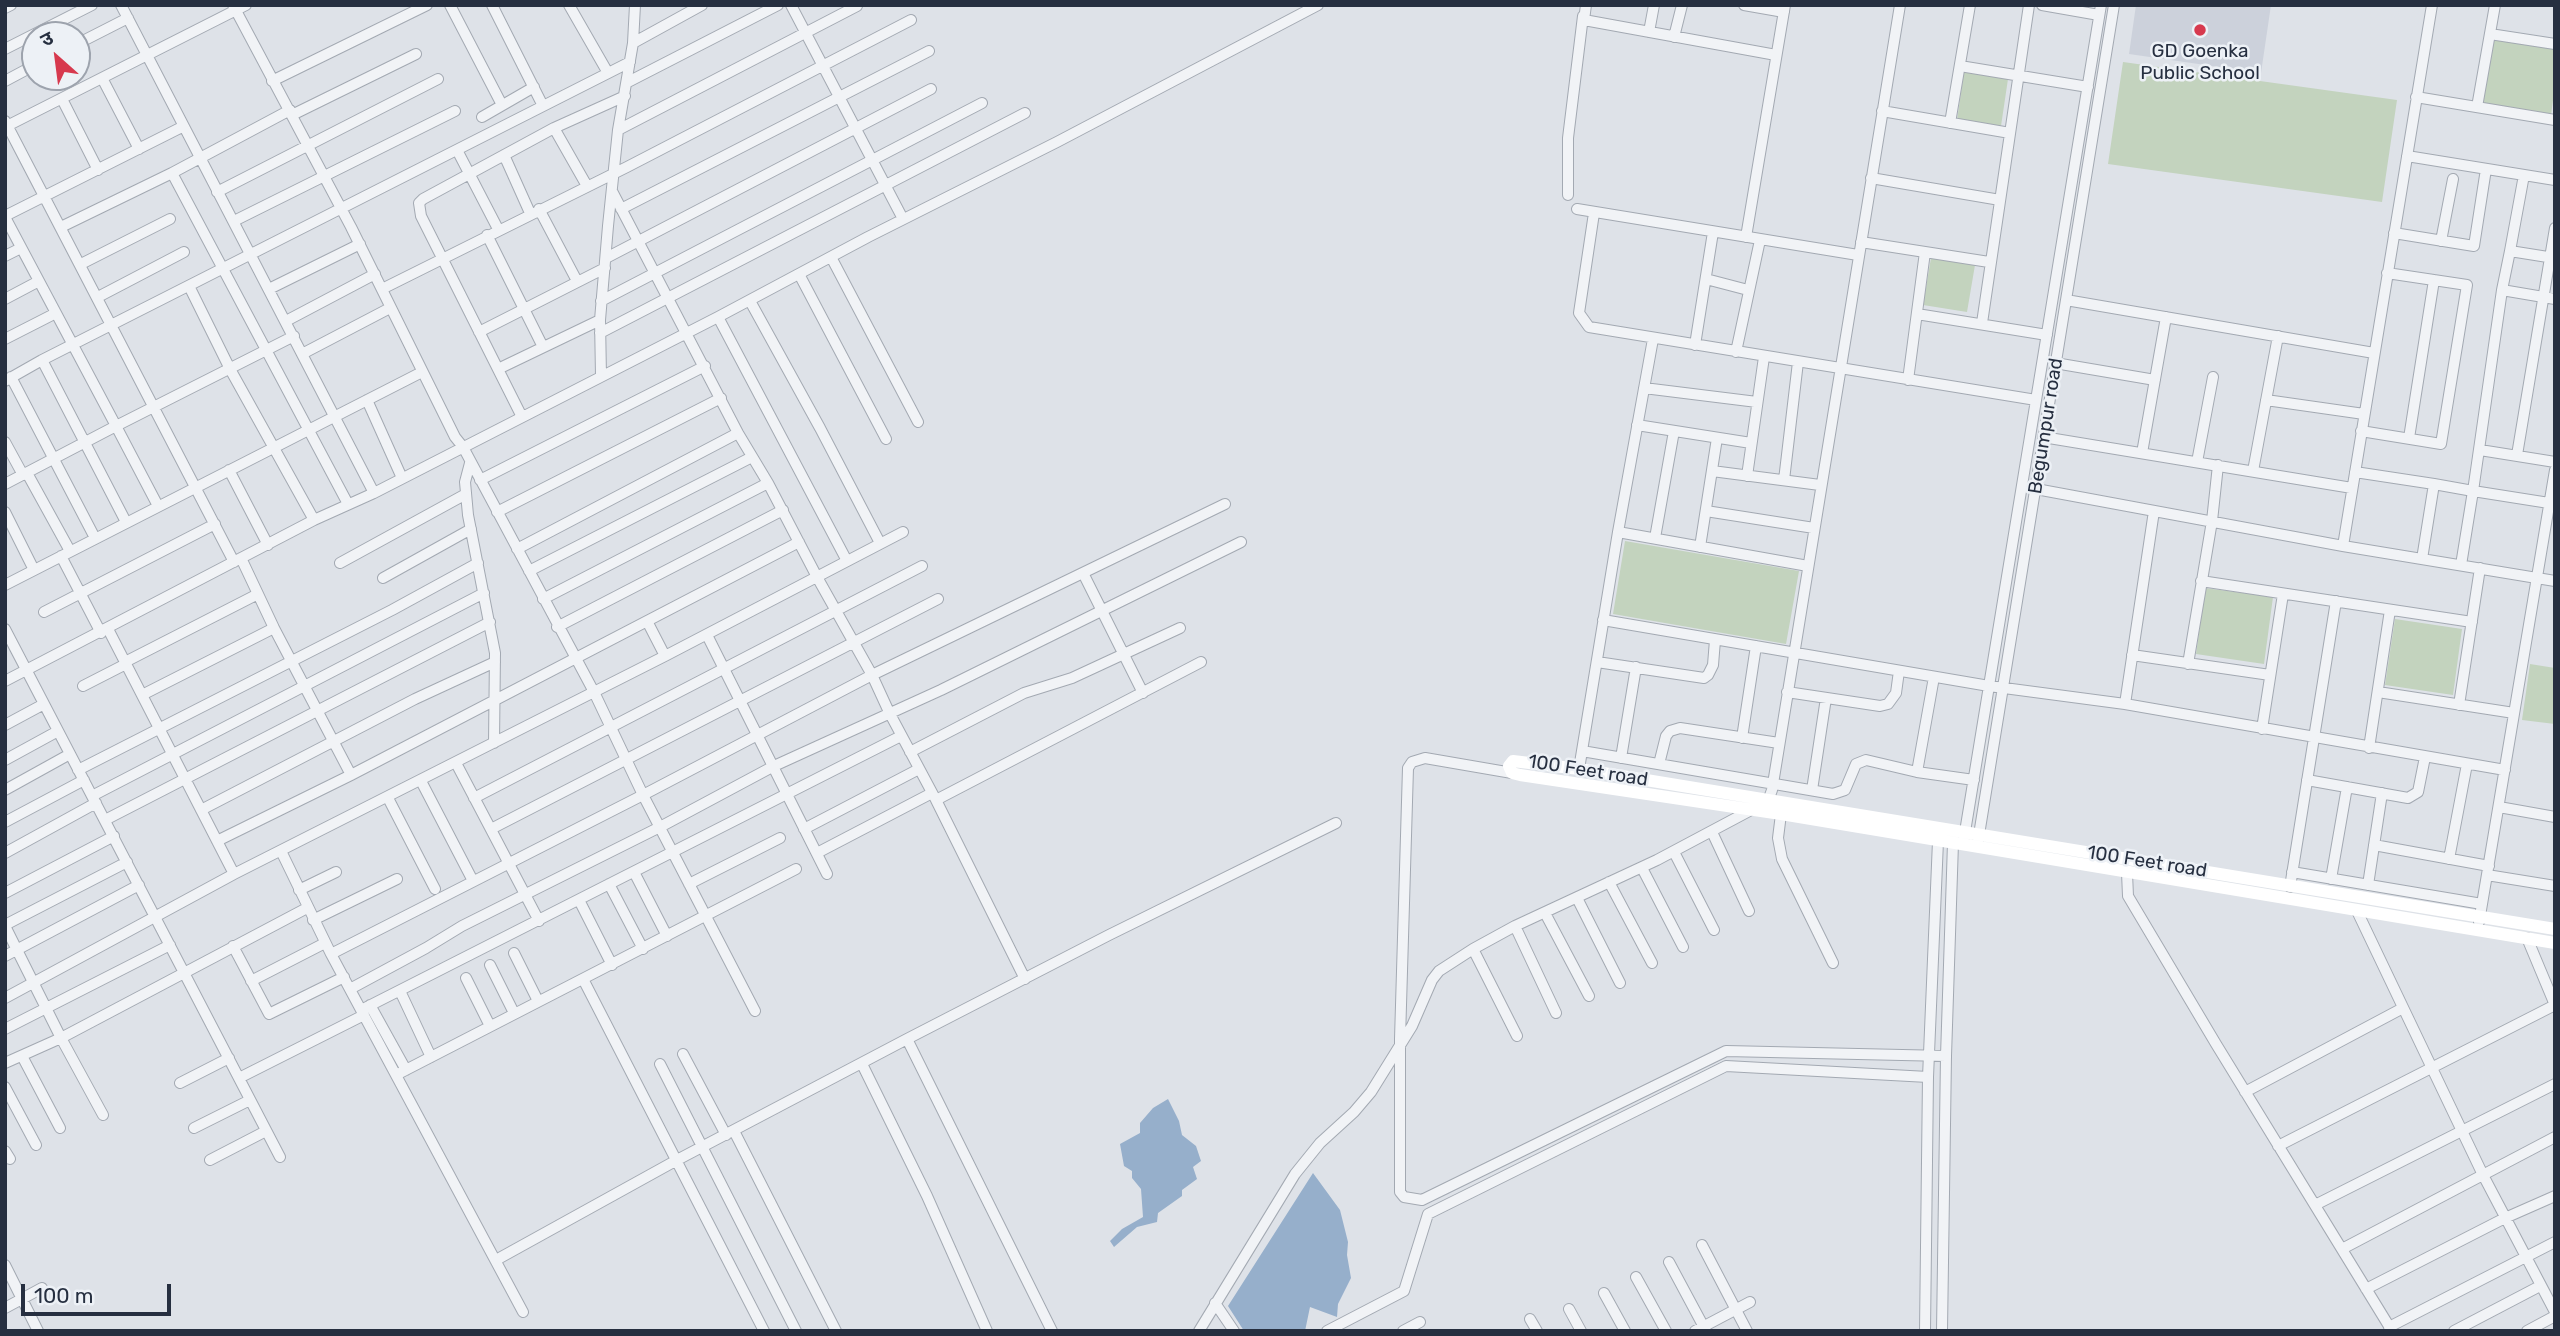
<!DOCTYPE html>
<meta charset="utf-8">
<style>
body{margin:0}
#map{position:relative;width:2560px;height:1336px;overflow:hidden;background:#dee2e8;font-family:Rubik,"Noto Sans Devanagari",sans-serif}
canvas{display:block}
.frame{position:absolute;inset:0;border:7px solid #262f40;pointer-events:none}
.north{position:absolute;left:21px;top:21px;width:70px;height:70px;box-sizing:border-box;background:#edf1f6;border:2px solid #9da3ad;border-radius:50%;rotate:332deg;font-size:19px;font-weight:700;line-height:28px;text-align:center;color:#262f40}
.north::after{content:'';display:block;margin:auto;width:24px;height:32px;background:#d7394e;clip-path:polygon(50% 0,100% 100%,50% 72%,0 100%)}
.scale{position:absolute;left:21px;top:1284px;width:150px;height:32px;box-sizing:border-box;border:4px solid #262f40;border-top:0;padding-left:9px;font-size:21px;line-height:24px;white-space:nowrap;color:#262f40;-webkit-text-stroke:5px #edf1f6;paint-order:stroke}
</style>
<div id="map">
<canvas width="2560" height="1336"></canvas>
<div class="frame"></div>
<div class="north">उ</div>
<div class="scale">100 m</div>
</div>
<script>
const c = document.querySelector('canvas').getContext('2d');
c.lineJoin = 'round';
function paint(path, color) { c.fillStyle = color; c.fill(path, 'evenodd'); }
const shape = rows => new Path2D(rows.map(r => 'M' + r).join(''));
function trace(path, color, width, dash) { c.strokeStyle = color; c.lineWidth = width; c.lineCap = dash ? 'butt' : 'round'; c.setLineDash(dash || []); c.stroke(path); }
function label(font, color, halo, rows, align = 'center') {
  c.font = font + ' Rubik,sans-serif'; c.lineWidth = 5; c.setLineDash([]); c.textBaseline = 'middle'; c.strokeStyle = halo; c.fillStyle = color; for (const [text, x, y, turn = 0] of rows) {
    c.save(); c.translate(x, y); c.rotate((+turn || 0) * Math.PI / 180); c.textAlign = isNaN(turn) ? turn : align; if (halo) c.strokeText(text, 0, 0); c.fillText(text, 0, 0); c.restore();
  }
}
paint(shape([
 [2136,5,2271,5,2261,73,2129,54]
]), '#ccd1db');
paint(shape([
 [2492,39,2555,48,2555,86,2551,115,2483,106],
 [2123,62,2397,100,2382,202,2108,164],
 [1964,72,2008,79,2001,126,1957,120],
 [1931,258,1975,265,1967,312,1923,305],
 [1625,541,1799,571,1786,644,1613,614],
 [2205,588,2273,597,2264,664,2196,654],
 [2395,619,2462,629,2453,695,2385,685],
 [2530,664,2555,668,2555,724,2522,720]
]), '#c3d3be');
paint(shape([
 [1168,1099,1179,1121,1182,1135,1196,1146,1201,1161,1193,1167,1197,1179,1182,1190,1182,1196,1158,1213,1157,1222,1137,1227,1114,1247,1110,1241,1122,1229,1143,1217,1141,1189,1132,1178,1132,1171,1124,1166,1120,1144,1140,1133,1140,1123,1153,1108],
 [1313,1173,1340,1210,1348,1242,1347,1255,1351,1278,1338,1304,1337,1317,1310,1307,1305,1331,1244,1331,1228,1306]
]), '#96afcb');
const street = shape([
 [121,5,374,493],
 [233,5,351,227,455,437,463,447,594,692,643,795,755,1011],
 [450,5,502,105],
 [492,5,543,106],
 [569,5,608,73],
 [791,5,903,219],
 [1586,5,1584,20,1776,55],
 [1744,5,1784,12],
 [2042,5,2099,15],
 [5,8,11,5],
 [1649,32,1654,5],
 [2490,34,2555,44],
 [1674,37,1682,5],
 [633,43,702,5],
 [77,44,128,18],
 [5,49,92,5],
 [1960,66,2088,87],
 [102,78,139,149],
 [5,81,35,65],
 [272,81,427,5],
 [628,82,778,5],
 [2416,97,2555,120],
 [62,99,98,170],
 [2477,107,2495,5],
 [1882,111,2010,133],
 [292,115,416,54],
 [482,117,534,87],
 [5,121,234,562],
 [1950,123,1970,5],
 [5,127,246,5],
 [554,128,587,186],
 [618,130,857,6],
 [457,150,498,229],
 [504,155,530,213],
 [2407,156,2555,180],
 [172,173,348,504],
 [2524,175,2510,251,2554,258],
 [1871,178,2000,200],
 [612,191,738,433,768,483,817,577,872,675,889,712,936,800,1025,979],
 [217,192,438,79],
 [1568,195,1568,138,1583,16],
 [539,209,577,281],
 [621,209,929,51],
 [1577,209,1858,255],
 [1594,213,1579,313,1589,327,2036,400],
 [5,216,182,127],
 [5,217,116,426,294,336],
 [234,221,455,111],
 [61,227,172,173,290,110],
 [2394,233,2474,246,2486,169],
 [487,235,543,347],
 [1746,237,1785,5],
 [2441,241,2453,179],
 [1861,242,1989,262],
 [5,256,21,248],
 [831,257,918,422],
 [606,258,931,89],
 [81,264,170,219],
 [799,274,886,439],
 [1706,279,1748,290],
 [189,286,230,369,314,520],
 [269,289,360,244],
 [382,289,627,167,911,20],
 [2502,290,2510,251],
 [98,297,184,252],
 [5,299,39,281],
 [2066,300,2374,353],
 [601,301,982,103],
 [750,301,820,428,880,543],
 [1917,314,2047,335],
 [718,317,847,561],
 [286,321,375,274],
 [1982,323,2029,5],
 [479,332,605,268],
 [600,333,1025,113],
 [5,339,56,313],
 [1695,345,1713,232],
 [1736,352,1760,240],
 [302,354,390,308],
 [42,360,126,522],
 [2055,363,2155,380],
 [498,369,600,320],
 [601,376,600,320,608,226,618,130,633,43,635,5],
 [11,377,95,538],
 [1908,380,1925,252],
 [5,381,42,360,630,62],
 [1644,388,1757,402],
 [367,400,402,478],
 [2266,400,2364,414],
 [522,417,421,216,419,203,423,199,554,128,625,96],
 [1637,425,1751,443],
 [2361,431,2441,444,2467,285,2387,273],
 [2043,437,2352,488],
 [2409,438,2434,280],
 [5,442,23,475],
 [2480,450,2555,462],
 [2142,453,2166,317],
 [2517,455,2555,228],
 [2197,462,2213,377],
 [470,463,465,482,468,515,495,653,494,743],
 [229,470,268,545],
 [1712,471,1820,485],
 [2253,471,2278,336],
 [2355,472,2434,484,2422,559],
 [27,473,70,551],
 [1747,476,1764,357],
 [480,480,705,366],
 [1784,480,1798,362],
 [5,484,116,426,158,506],
 [2434,484,2473,491,2502,290,2555,299],
 [2036,489,2343,546,2555,581],
 [1706,511,1814,528],
 [5,512,34,570],
 [497,512,721,398],
 [1618,532,1808,566],
 [1655,538,1674,431],
 [2343,546,2432,5],
 [1700,547,1717,438],
 [517,549,738,433],
 [61,556,101,633],
 [241,558,274,628,351,775],
 [340,563,466,494],
 [2461,565,2473,491,2549,503],
 [529,571,752,457],
 [1083,573,1143,693],
 [383,578,471,529],
 [2201,581,2472,622],
 [5,585,422,372],
 [543,599,768,483],
 [44,612,215,524],
 [1603,620,1989,686,2125,704,2505,770],
 [647,621,665,656],
 [557,627,783,510],
 [5,629,280,1157],
 [108,629,234,874],
 [707,635,827,874],
 [2132,655,2270,675],
 [125,662,258,594],
 [1597,662,1704,678,1708,675,1713,665,1715,640],
 [2188,664,2212,521,2218,465],
 [5,681,314,520,374,493,718,317,868,237,1057,142,1318,5],
 [83,686,126,664],
 [1787,692,1880,706,1888,704,1896,693,1899,671],
 [2378,692,2514,713],
 [142,695,274,628],
 [2125,704,2154,511],
 [2459,705,2480,568],
 [5,725,44,704],
 [2262,729,2283,594],
 [1742,738,1756,646],
 [2369,748,2390,610],
 [1582,751,1833,794,1845,790,1856,764,1866,760,1917,772,1974,780],
 [910,752,1024,693,1072,678,1180,628],
 [1621,758,1636,667],
 [5,760,58,731],
 [456,763,539,921],
 [1659,764,1666,736,1670,731,1680,728,1779,743],
 [1579,769,1618,532,1653,339],
 [78,770,392,610,478,563],
 [1917,772,1934,677],
 [1512,773,1425,758,1412,762,1408,768,1400,1039,1400,1192,1404,1197,1422,1200,1726,1051,1946,1056],
 [2307,780,2408,798,2418,792,2425,757],
 [421,781,473,881],
 [5,790,70,754],
 [1812,790,1826,698],
 [92,796,484,593],
 [388,798,435,889],
 [474,798,922,566],
 [936,800,1201,662],
 [2499,807,2555,817],
 [201,810,415,699,495,662],
 [1781,814,1778,838,1782,859,1833,963],
 [105,820,490,622],
 [5,822,84,780],
 [491,829,938,599],
 [804,829,919,769],
 [1712,832,1749,911],
 [1964,838,2101,5],
 [217,841,351,775,799,542],
 [1978,841,2114,5],
 [2374,845,2489,866],
 [281,851,331,954,523,1312],
 [1674,852,1714,930],
 [5,853,96,803],
 [817,853,932,793],
 [2449,859,2467,764],
 [1642,868,1683,947],
 [634,872,667,936],
 [2292,872,2482,904],
 [2127,873,2128,896,2216,1044,2392,1331],
 [2487,875,2555,886],
 [2331,879,2347,787],
 [1609,882,1652,963],
 [609,884,643,949],
 [689,884,780,838],
 [2368,885,2382,793],
 [2290,887,2336,601],
 [299,890,336,872],
 [5,893,114,836],
 [1577,898,1620,983],
 [579,900,612,965],
 [2357,911,2483,1175,2555,1312],
 [1545,913,1589,996],
 [313,920,397,879],
 [2479,922,2555,470],
 [5,925,127,862],
 [5,926,61,1038,103,1115],
 [1515,926,1556,1013],
 [2527,938,2555,1005],
 [233,946,269,1014,344,977],
 [1473,949,1517,1036],
 [514,953,538,1001],
 [331,954,643,795,872,675,1225,504],
 [5,956,139,885],
 [490,965,514,1013],
 [466,978,490,1026],
 [583,979,764,1331],
 [251,981,325,943],
 [350,989,426,948,462,926,660,827,774,766,941,690,1241,542],
 [400,991,431,1057],
 [5,998,234,874,665,656,903,532],
 [370,1005,406,1070],
 [361,1010,901,736],
 [5,1029,170,945],
 [907,1039,1052,1331],
 [683,1054,726,1135],
 [22,1056,60,1128],
 [5,1063,61,1038,307,908],
 [660,1064,796,1331],
 [862,1064,927,1196,987,1331],
 [396,1075,796,869],
 [239,1078,364,1015],
 [180,1083,229,1058],
 [5,1087,36,1145],
 [2245,1092,2403,1008],
 [194,1128,250,1100],
 [734,1131,836,1331],
 [2278,1146,2555,1005],
 [5,1151,10,1159],
 [210,1160,266,1131],
 [2315,1205,2555,1084],
 [1702,1245,1747,1331],
 [2342,1249,2555,1137],
 [496,1260,677,1160,907,1039,1109,935,1336,823],
 [1669,1262,1706,1331],
 [5,1265,38,1331],
 [1636,1277,1666,1331],
 [2366,1289,2505,1218,2555,1196],
 [1604,1293,1625,1331],
 [1215,1303,1234,1331],
 [5,1308,42,1288],
 [1569,1309,1581,1331],
 [1530,1319,1537,1331],
 [2389,1327,2555,1242],
 [1199,1331,1295,1174,1320,1143,1354,1112,1371,1092,1412,1026,1432,980,1439,971,1473,949,1515,926,1657,860,1768,801,1772,790,1900,5],
 [1327,1331,1404,1291,1428,1214,1726,1066,1928,1077],
 [1403,1331,1420,1322],
 [1695,1331,1750,1302],
 [1925,1331,1928,1077,1938,841],
 [1942,1331,1946,1056,1953,843],
 [2454,1331,2540,1286],
 [2527,1331,2555,1316]
]);
trace(street, '#a3a9b2', 12);
trace(street, '#f1f3f6', 10);
trace(shape([
 [2555,929,1579,769,1513,761,1509,766,1512,773,1520,775,1781,814,2555,943]
]), '#fff', 12);
for (const [x, y, r, color] of [
 [2200,30,7,"#d7394e"]
]) { const dot = new Path2D(); dot.arc(x, y, r, 0, 2 * Math.PI); c.fillStyle = color; c.fill(dot); trace(dot, '#edf1f6', 2.5); }
label('19px', '#262f40', '#edf1f6', [
 ["GD Goenka",2200,52],
 ["Public School",2200,74]
]);
label('19px', '#262f40', '#edf1f6', [
 ["Begumpur road",2046,426,-81],
 ["100 Feet road",1588,771,9],
 ["100 Feet road",2147,862,9]
]);
</script>
